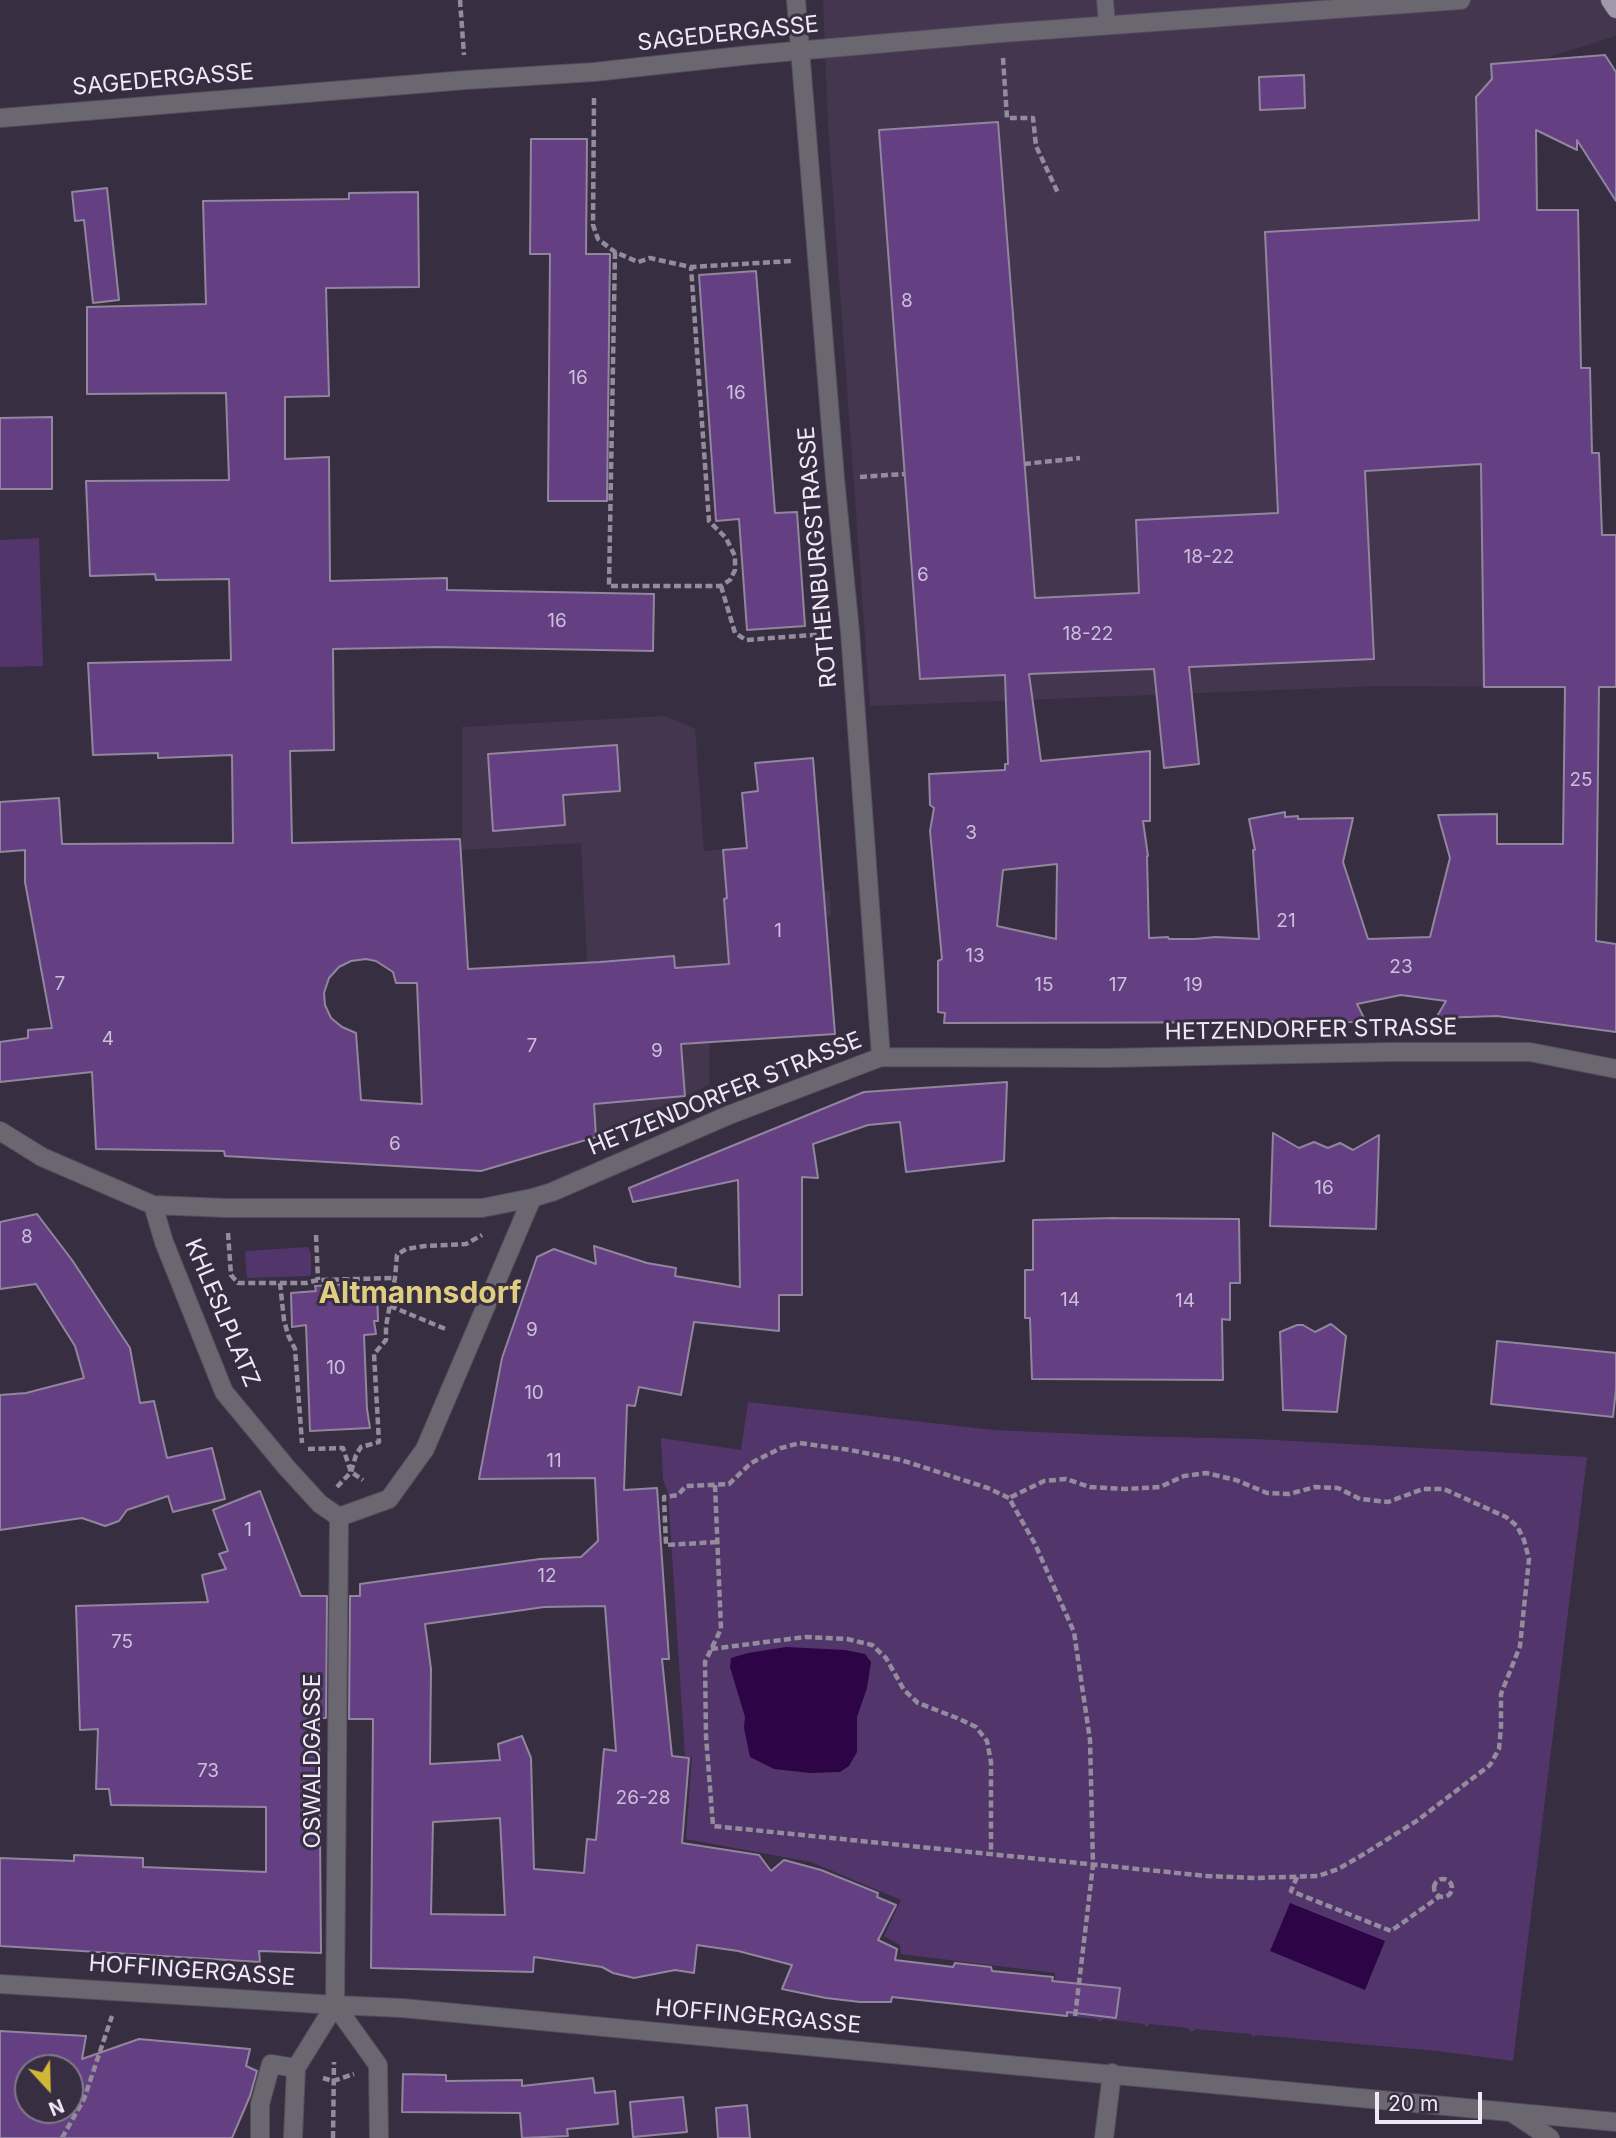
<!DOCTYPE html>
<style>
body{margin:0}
#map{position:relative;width:1616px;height:2138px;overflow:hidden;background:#382e41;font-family:Inter,sans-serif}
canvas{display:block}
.north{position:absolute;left:14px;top:2054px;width:70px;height:70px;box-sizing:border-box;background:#382e41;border:2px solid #817989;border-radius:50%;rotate:158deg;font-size:19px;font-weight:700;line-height:28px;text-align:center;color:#efe9f6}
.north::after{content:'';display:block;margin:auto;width:24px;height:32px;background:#d1b736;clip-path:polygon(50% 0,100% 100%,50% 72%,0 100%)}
.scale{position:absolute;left:1375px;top:2092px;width:107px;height:32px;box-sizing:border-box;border:4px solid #efe9f6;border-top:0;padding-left:9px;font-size:21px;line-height:24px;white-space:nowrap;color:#efe9f6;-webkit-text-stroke:5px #382e41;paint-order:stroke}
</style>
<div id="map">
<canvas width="1616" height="2138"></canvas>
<div class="north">N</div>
<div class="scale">20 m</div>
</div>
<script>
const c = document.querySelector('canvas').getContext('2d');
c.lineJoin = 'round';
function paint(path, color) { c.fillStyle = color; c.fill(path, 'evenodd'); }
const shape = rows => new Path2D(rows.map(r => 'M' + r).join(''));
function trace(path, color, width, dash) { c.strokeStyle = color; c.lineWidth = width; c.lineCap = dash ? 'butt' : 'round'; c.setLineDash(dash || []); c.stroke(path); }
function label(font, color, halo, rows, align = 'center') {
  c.font = font + ' Inter,sans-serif'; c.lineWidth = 6; c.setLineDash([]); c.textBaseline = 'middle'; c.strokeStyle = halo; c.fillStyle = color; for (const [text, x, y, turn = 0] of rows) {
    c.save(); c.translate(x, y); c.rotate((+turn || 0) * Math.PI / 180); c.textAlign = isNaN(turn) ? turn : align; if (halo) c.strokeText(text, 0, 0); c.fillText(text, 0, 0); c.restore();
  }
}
paint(shape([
 [823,0,1616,0,1616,36,1533,62,1548,687,1380,686,870,706,828,125],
 [665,716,695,729,704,851,777,845,776,827,819,824,825,891,830,891,831,915,826,916,835,1034,710,1042,709,1085,596,1137,581,843,462,850,462,727]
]), '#43364e');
paint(shape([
 [39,538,43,666,0,667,0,540],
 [308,1247,311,1253,311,1274,309,1276,247,1278,245,1254,246,1251],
 [748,1402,993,1430,1128,1436,1255,1439,1587,1457,1513,2061,1438,2051,1257,2035,1253,2037,1251,2034,1196,2029,1191,2032,1188,2028,1150,2024,1146,2027,1144,2024,1103,2019,1100,2022,1097,2019,1067,2016,1070,1988,1055,1983,1055,1973,901,1954,900,1945,884,1936,901,1900,811,1862,686,1839,692,1757,685,1756,668,1492,663,1480,661,1438,741,1450]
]), '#52366b');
paint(shape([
 [786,1647,845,1650,865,1654,871,1662,867,1688,857,1717,857,1752,849,1766,840,1772,810,1773,774,1769,750,1757,744,1728,745,1717,730,1667,731,1658,748,1653],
 [1290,1903,1385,1941,1365,1990,1270,1951]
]), '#2d0446');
const building = shape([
 [1605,55,1616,72,1616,201,1577,140,1577,150,1536,130,1537,210,1578,210,1581,368,1590,368,1592,453,1599,453,1602,535,1616,535,1616,687,1599,687,1596,941,1616,944,1616,1032,1497,1016,1436,1018,1446,1001,1401,995,1357,1004,1366,1022,944,1023,945,1013,938,1012,938,961,942,959,930,831,934,808,930,805,929,774,1005,770,1005,764,1008,764,1005,675,920,679,879,130,998,122,1035,598,1139,593,1136,520,1278,513,1265,232,1479,220,1476,97,1492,79,1491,64,1605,55],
 [1481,464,1484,687,1565,687,1563,844,1497,844,1497,814,1438,815,1450,858,1430,937,1368,939,1343,862,1353,818,1298,819,1298,816,1285,817,1285,812,1249,819,1255,850,1253,850,1259,939,1215,937,1195,939,1169,939,1168,937,1149,938,1147,856,1148,856,1143,821,1150,821,1150,751,1041,761,1029,674,1154,669,1164,768,1199,764,1189,667,1374,659,1365,471,1481,464],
 [1057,864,1056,939,997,926,1003,870,1057,864],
 [1304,75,1305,108,1260,110,1259,77,1304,75],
 [531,139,587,139,586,254,610,254,607,501,548,501,550,254,530,254,531,139],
 [107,188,119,300,93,303,84,220,75,221,72,192,107,188],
 [418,192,419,287,326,288,329,396,285,397,285,459,329,457,330,581,447,578,447,590,654,594,653,651,438,647,333,649,334,750,290,751,292,843,460,839,468,969,600,962,674,956,675,968,729,964,724,899,727,898,723,850,747,848,742,793,758,791,755,763,813,758,835,1034,681,1044,685,1096,594,1104,596,1137,481,1171,225,1156,224,1151,96,1149,92,1072,0,1082,0,1042,28,1038,28,1030,52,1028,25,882,25,850,0,852,0,802,59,798,62,844,233,843,232,755,158,758,158,753,93,755,88,663,231,660,229,579,156,580,155,574,90,576,86,481,229,480,226,393,87,394,87,307,206,304,203,201,349,199,349,193,418,192],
 [366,959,376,961,393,972,396,983,417,983,422,1104,361,1100,356,1033,342,1027,331,1018,325,1005,324,993,329,978,339,967,351,961,366,959],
 [756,271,775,513,797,512,805,626,747,630,739,519,716,521,699,275,756,271],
 [52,417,52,489,0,489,0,418,52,417],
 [617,745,620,791,563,795,565,825,493,831,488,754,617,745],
 [1007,1082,1004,1161,906,1172,900,1122,868,1125,813,1144,818,1178,802,1177,802,1295,779,1295,779,1331,694,1322,681,1395,639,1387,635,1406,627,1405,624,1490,657,1488,669,1659,662,1659,672,1756,689,1758,682,1843,759,1855,771,1871,784,1860,821,1870,878,1893,877,1897,896,1905,878,1940,897,1949,895,1960,953,1967,955,1963,991,1967,992,1971,1053,1977,1052,1981,1120,1988,1116,2018,1067,2012,1067,2016,892,1997,891,2002,860,2002,826,1998,782,1989,792,1965,738,1951,697,1945,694,1973,675,1970,634,1978,613,1973,602,1967,534,1957,533,1972,371,1968,373,1719,349,1719,350,1596,360,1596,360,1584,540,1559,581,1557,598,1541,595,1478,479,1479,502,1358,537,1257,554,1249,596,1264,594,1246,647,1263,676,1268,675,1276,740,1287,738,1180,633,1202,629,1188,864,1092,1007,1082],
 [605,1606,616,1751,604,1749,596,1840,587,1839,584,1873,534,1869,531,1758,522,1736,498,1744,500,1760,430,1764,431,1669,425,1624,544,1607,605,1606],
 [500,1818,505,1915,431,1914,433,1822,500,1818],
 [1273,1133,1299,1148,1314,1142,1328,1148,1340,1143,1353,1150,1379,1135,1376,1229,1270,1226,1273,1133],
 [37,1214,72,1260,130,1348,140,1403,154,1401,167,1458,212,1448,225,1499,173,1512,168,1496,127,1510,119,1521,105,1526,82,1518,0,1530,0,1395,26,1393,84,1378,75,1346,36,1284,0,1289,0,1222,37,1214],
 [1115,1218,1239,1219,1240,1283,1230,1283,1230,1320,1222,1319,1223,1380,1032,1379,1030,1318,1025,1318,1025,1270,1033,1270,1033,1220,1115,1218],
 [350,1284,352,1289,377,1288,378,1321,374,1321,376,1334,364,1335,367,1409,370,1428,310,1431,306,1325,292,1327,291,1293,316,1291,315,1286,350,1284],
 [1331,1324,1346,1336,1337,1412,1283,1410,1280,1332,1297,1325,1303,1325,1315,1332,1331,1324],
 [1497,1341,1616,1353,1616,1389,1613,1417,1491,1404,1497,1341],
 [260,1491,301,1596,327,1596,326,1718,319,1718,321,1953,259,1951,260,1962,0,1946,0,1858,74,1861,74,1855,143,1858,143,1867,266,1872,266,1807,111,1805,109,1789,96,1789,98,1729,80,1730,76,1606,208,1602,202,1575,226,1569,219,1554,228,1551,213,1510,260,1491],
 [0,2031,86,2036,82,2059,139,2039,250,2049,246,2066,257,2071,250,2096,232,2138,0,2138,0,2031],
 [28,2068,70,2068,70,2110,28,2110,28,2068],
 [403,2074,446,2075,446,2081,522,2080,522,2086,593,2078,595,2093,615,2091,618,2124,567,2129,568,2136,522,2138,520,2113,402,2112,403,2074],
 [683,2097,687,2132,633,2137,630,2102,683,2097],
 [747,2105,750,2138,718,2138,716,2108,747,2105]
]);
paint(building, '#644083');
trace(building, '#91869d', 2);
const service = shape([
 [1105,0,1107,25]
]);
const pedestrian = shape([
 [260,2138,260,2104,271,2064,296,2068]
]);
const minor = shape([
 [796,0,835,478,850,632,881,1057],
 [0,118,466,80,594,72,750,55,1002,33,1461,0],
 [0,1131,42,1157,153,1205,226,1208,482,1208,532,1198,552,1192,729,1115,881,1057,1107,1058,1390,1052,1530,1052,1616,1069],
 [153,1205,164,1242,224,1392,287,1468,320,1504,339,1517],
 [339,1517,389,1499,425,1449,532,1198],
 [0,1984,335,2005,402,2008,1616,2122],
 [335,2005,378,2065,379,2138],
 [1514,2114,1550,2138],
 [293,2138,296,2068,335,2005,339,1517],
 [1104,2138,1112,2073]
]);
const primary = shape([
 [1610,0,1616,9]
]);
trace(service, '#554c5e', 18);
trace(pedestrian, '#554c5e', 20);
trace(minor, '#554c5e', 20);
trace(primary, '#554c5e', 20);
trace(shape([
 [460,0,464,55],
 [1003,58,1007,118,1033,118,1036,146,1058,193],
 [594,98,593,225,598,239,615,252,638,262,650,258,691,267,792,261],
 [615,252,609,586,721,586,730,580,735,570,735,556,726,538,709,521,691,267],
 [1024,464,1080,458],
 [860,477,904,474],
 [721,586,735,633,746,640,825,634],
 [228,1233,231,1275,238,1283,306,1283,318,1280,395,1278],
 [316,1235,318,1280],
 [280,1283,284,1320,288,1335,295,1349,302,1443],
 [390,1306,448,1330],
 [308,1449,343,1448,351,1472,363,1480],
 [715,1485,721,1629,705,1662,706,1736,713,1826,1207,1876,1255,1878,1318,1876,1338,1869,1364,1854,1418,1820,1490,1765,1499,1749,1501,1727,1501,1694,1520,1646,1529,1559,1524,1540,1517,1526,1506,1517,1444,1489,1423,1489,1388,1502,1360,1499,1338,1488,1315,1487,1289,1494,1267,1493,1236,1480,1206,1473,1184,1476,1160,1487,1125,1489,1090,1487,1066,1479,1044,1481,1009,1498],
 [337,1487,351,1472,356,1455,361,1447,379,1442,374,1354,386,1340,386,1326,395,1278,397,1255,406,1249,425,1246,466,1244,482,1235],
 [717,1542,666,1545,664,1497,678,1495,686,1486,729,1484,751,1463,781,1448,800,1443,850,1450,901,1460,988,1488,1009,1498,1035,1544,1074,1632,1090,1740,1093,1865,1075,2017],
 [711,1649,805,1637,847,1639,872,1645,886,1658,904,1690,918,1703,957,1718,976,1727,987,1741,991,1762,991,1854],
 [1297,1877,1291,1891,1391,1931,1440,1896],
 '1434 1888a9 9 0 1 1 18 0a9 9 0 1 1-18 0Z',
 [323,2078,333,2081,354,2074],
 [62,2138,84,2099,112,2016],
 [333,2138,334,2062]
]), '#948c9c', 4.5, [7, 3.5]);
trace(service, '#6b6770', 16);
trace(pedestrian, '#6b6770', 18);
trace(minor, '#6b6770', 18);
trace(primary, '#a399ad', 18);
label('19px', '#ccbfd9', null, [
 ["8",907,301],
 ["16",578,378],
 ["16",736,393],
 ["18-22",1209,557],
 ["6",923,575],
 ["16",557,621],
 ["18-22",1088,634],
 ["25",1581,780],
 ["3",971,833],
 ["21",1286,921],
 ["1",778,931],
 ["13",975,956],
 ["23",1401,967],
 ["7",60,984],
 ["15",1044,985],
 ["17",1118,985],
 ["19",1193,985],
 ["4",108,1039],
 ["7",532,1046],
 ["9",657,1051],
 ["6",395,1144],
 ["16",1324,1188],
 ["8",27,1237],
 ["14",1070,1300],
 ["14",1185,1301],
 ["9",532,1330],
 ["10",336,1368],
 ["10",534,1393],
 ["11",554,1461],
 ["1",248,1530],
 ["12",547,1576],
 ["75",122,1642],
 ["73",208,1771],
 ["26-28",643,1798]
]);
label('23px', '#efe9f6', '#382e41', [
 ["SAGEDERGASSE",728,34,-6],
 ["SAGEDERGASSE",163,80,-5],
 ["ROTHENBURGSTRASSE",818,557,-95],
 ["HETZENDORFER STRASSE",1311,1030,-1],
 ["HETZENDORFER STRASSE",725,1094,-22],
 ["KHLESLPLATZ",222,1313,67],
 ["OSWALDGASSE",313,1761,-90],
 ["HOFFINGERGASSE",192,1971,4],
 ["HOFFINGERGASSE",758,2017,5]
]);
label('bold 30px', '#dfce80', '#382e41', [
 ["Altmannsdorf",420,1294]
]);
</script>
